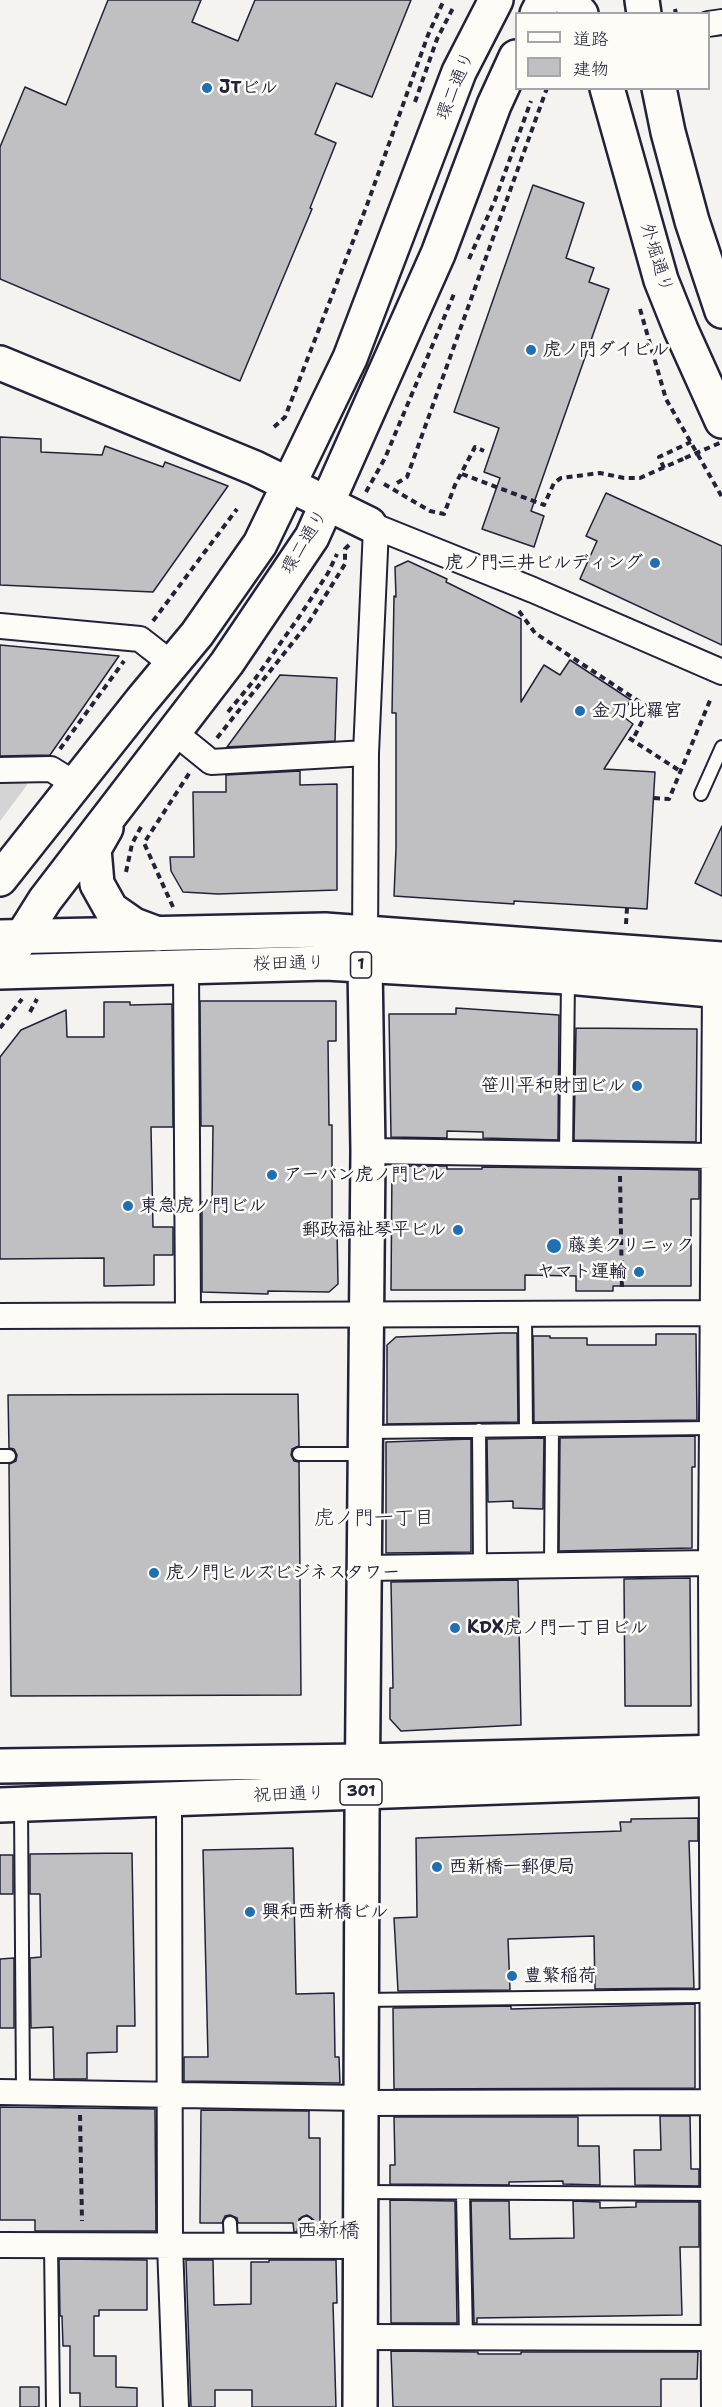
<!DOCTYPE html>
<meta charset="utf-8">
<style>
body{margin:0}
#map{position:relative;width:722px;height:2407px;overflow:hidden;background:#f4f3ef;font-family:"Shantell Sans","Klee One",sans-serif}
canvas{display:block}
.legend{position:absolute;left:515px;top:12px;width:195px;height:78px;box-sizing:border-box;background:#fdfcf7;border:2px solid #a5a5ac;margin:0;padding:8px 10px;list-style:none;font-size:18px;color:#22223b}
.legend li{display:flex;align-items:center;gap:12px;height:30px}
.legend b{width:30px;border:2px solid #a5a5ac}
</style>
<div id="map">
<canvas width="722" height="2407"></canvas>
<ul class="legend">
<li><b style="height:8px;background:#fdfcf7"></b>道路</li>
<li><b style="height:16px;background:#c0bfc2"></b>建物</li>
</ul>
</div>
<script>
const c = document.querySelector('canvas').getContext('2d');
c.lineJoin = 'round';
function paint(path, color) { c.fillStyle = color; c.fill(path, 'evenodd'); }
const shape = rows => new Path2D(rows.map(r => 'M' + r).join(''));
function trace(path, color, width, dash) { c.strokeStyle = color; c.lineWidth = width; c.lineCap = dash ? 'butt' : 'round'; c.setLineDash(dash || []); c.stroke(path); }
function label(font, color, halo, rows, align = 'center') {
  c.font = font + ' "Shantell Sans","Klee One",sans-serif'; c.lineWidth = 5; c.setLineDash([]); c.textBaseline = 'middle'; c.strokeStyle = halo; c.fillStyle = color; for (const [text, x, y, turn = 0] of rows) {
    c.save(); c.translate(x, y); c.rotate((+turn || 0) * Math.PI / 180); c.textAlign = isNaN(turn) ? turn : align; if (halo) c.strokeText(text, 0, 0); c.fillText(text, 0, 0); c.restore();
  }
}
paint(shape([
 [26,781,27,785,0,821,0,782]
]), '#d5d4d5');
const building = shape([
 [108,0,201,0,192,22,238,41,255,0,411,0,372,97,336,83,315,134,336,143,310,208,312,209,240,381,0,279,0,147,25,87,66,105,108,0],
 [533,185,584,203,566,258,594,268,589,282,609,289,531,511,544,516,534,547,482,529,500,478,484,472,499,428,454,412,533,185],
 [0,437,41,439,41,452,102,455,105,446,163,467,165,462,228,486,153,592,0,585,0,437],
 [606,493,722,546,722,645,580,579,597,541,586,536,606,493],
 [408,561,447,579,446,582,521,619,521,702,544,665,560,675,570,660,631,700,621,715,633,724,604,769,655,772,647,909,514,901,514,904,394,896,396,848,396,713,392,713,394,596,396,597,395,567,408,561],
 [0,645,119,656,50,755,0,756,0,645],
 [280,675,337,678,335,741,227,747,280,675],
 [300,771,300,785,337,784,337,890,218,894,183,892,171,871,170,857,194,857,193,792,226,792,226,775,300,771],
 [722,826,722,896,695,883,722,826],
 [200,1001,336,1001,336,1041,328,1041,329,1125,332,1125,332,1227,337,1227,338,1284,329,1292,268,1291,268,1294,202,1292,202,1202,212,1202,213,1126,201,1126,200,1001],
 [104,1002,130,1002,130,1005,172,1004,173,1127,151,1127,153,1227,173,1227,173,1255,154,1255,154,1285,104,1286,104,1258,0,1259,0,1057,21,1030,66,1010,67,1037,104,1037,104,1002],
 [456,1008,559,1015,558,1140,483,1138,483,1132,447,1131,447,1138,391,1137,389,1014,456,1014,456,1008],
 [576,1028,697,1029,696,1142,574,1140,576,1028],
 [392,1166,447,1166,447,1169,482,1169,482,1167,699,1170,699,1199,691,1199,691,1286,613,1286,613,1291,576,1291,576,1276,525,1275,525,1290,391,1290,392,1166],
 [502,1333,517,1333,518,1422,387,1424,387,1345,396,1337,502,1333],
 [656,1334,696,1334,697,1420,534,1422,533,1336,550,1336,550,1338,587,1338,587,1345,656,1345,656,1334],
 [298,1394,299,1446,292,1449,291,1455,294,1461,299,1462,301,1695,11,1696,9,1464,16,1461,17,1455,14,1449,9,1448,8,1395,298,1394],
 [695,1436,695,1467,692,1467,692,1548,559,1551,560,1438,695,1436],
 [544,1438,543,1509,513,1508,513,1501,488,1502,487,1439,544,1438],
 [471,1439,471,1552,386,1553,386,1442,471,1439],
 [690,1578,691,1706,625,1706,624,1579,690,1578],
 [518,1580,521,1725,401,1731,390,1719,390,1688,393,1688,391,1582,518,1580],
 [698,1818,698,1841,689,1841,694,1988,595,1989,594,1936,508,1939,510,1990,398,1991,394,1918,417,1917,416,1838,621,1831,620,1822,631,1822,631,1819,698,1818],
 [293,1848,296,1994,334,1993,335,2057,339,2057,340,2083,184,2081,184,2057,208,2057,203,1850,293,1848],
 [132,1853,135,2026,117,2026,117,2052,87,2053,87,2079,54,2079,53,2027,31,2028,30,1958,41,1957,40,1894,30,1894,30,1854,132,1853],
 [0,1855,13,1855,13,1894,0,1894,0,1855],
 [14,1958,14,2028,0,2028,0,1959,14,1958],
 [695,2004,695,2088,394,2089,393,2008,511,2006,511,2009,695,2004],
 [0,2107,155,2109,156,2231,35,2231,35,2220,0,2220,0,2107],
 [201,2110,309,2111,309,2138,320,2138,320,2232,314,2232,314,2220,307,2215,299,2219,297,2232,294,2232,293,2223,238,2223,237,2218,230,2215,225,2216,222,2223,200,2223,201,2110],
 [660,2116,690,2116,691,2169,699,2169,699,2186,635,2185,634,2150,661,2150,660,2116],
 [394,2117,578,2117,578,2146,599,2146,600,2185,563,2184,563,2181,509,2182,509,2185,390,2184,390,2165,395,2165,394,2117],
 [390,2200,455,2201,457,2323,391,2323,390,2200],
 [471,2201,509,2201,510,2239,574,2238,573,2201,600,2202,600,2208,636,2207,636,2202,699,2202,699,2247,680,2247,682,2315,477,2318,477,2323,474,2323,471,2201],
 [59,2259,147,2260,147,2310,99,2310,99,2316,94,2316,94,2356,116,2356,116,2387,137,2388,137,2407,80,2407,80,2393,70,2393,70,2346,63,2346,62,2316,60,2316,59,2259],
 [186,2260,213,2260,214,2305,251,2304,251,2262,269,2262,269,2260,336,2260,337,2303,333,2303,336,2407,252,2407,252,2390,215,2390,215,2407,191,2407,186,2260],
 [391,2351,478,2352,478,2354,521,2354,521,2352,698,2352,697,2379,661,2379,661,2407,393,2407,391,2351],
 [20,2387,39,2387,39,2407,20,2407,20,2387]
]);
paint(building, '#c0bfc2');
trace(building, '#22223b', 1.5);
const lane = shape([
 [701,794,722,747],
 [566,1152,568,979],
 [525,1313,526,1430],
 [479,1430,480,1566],
 [367,1432,711,1428],
 [299,1454,364,1454],
 [0,1456,9,1456],
 [551,1565,552,1430],
 [21,1806,23,2092],
 [361,2000,699,1996,715,1992],
 [363,2192,718,2194],
 [463,2193,466,2337],
 [230,2223,231,2245],
 [51,2245,53,2407],
 [305,2246,306,2223]
]);
const street = shape([
 [708,24,722,22],
 [369,524,533,590,722,672],
 [0,626,140,639,172,664],
 [174,732,211,762,366,753],
 [0,770,51,769,75,784],
 [365,949,366,753,376,528],
 [186,968,188,1315],
 [368,1151,712,1156],
 [0,1316,722,1313],
 [365,1568,711,1563],
 [169,1799,170,2245,176,2407],
 [0,2092,361,2098],
 [361,2103,722,2102],
 [0,2245,361,2246],
 [360,2337,714,2338],
 [714,2407,711,1563,715,990]
]);
const secondary = shape([
 [569,0,581,14],
 [642,0,644,14],
 [537,14,544,0],
 [607,88,661,280,681,330,722,421],
 [659,88,668,132,692,221,722,311],
 [0,363,255,468,369,524],
 [106,828,94,849,97,884,111,909,134,925,158,934],
 [0,879,142,700,197,634,260,544,350,358,459,72,496,0],
 [8,959,45,900,227,663,312,537,438,254,494,105,516,57],
 [360,2407,362,1818,368,1151,365,965]
]);
const primary = shape([
 [0,1766,362,1761,722,1752],
 [0,1805,722,1779]
]);
const highway = shape([
 [0,937,325,930,722,959],
 [0,972,326,963,568,977,722,991]
]);
trace(lane, '#22223b', 16);
trace(street, '#22223b', 28);
trace(secondary, '#22223b', 38);
trace(primary, '#22223b', 38);
trace(highway, '#22223b', 38);
trace(shape([
 [675,9,676,14],
 [415,102,437,39,454,6],
 [469,259,495,200,531,101],
 [640,309,666,399,722,497],
 [274,427,285,417,367,205,428,35,444,0],
 [664,468,659,457,691,442],
 [462,474,544,505,554,483,561,478,600,473,624,478,640,478,685,458],
 [397,483,407,477,547,88],
 [384,484,430,511,444,514,455,485,475,447,484,451],
 [366,492,385,458,454,294],
 [519,611,535,633,649,708,632,741],
 [153,621,237,509],
 [228,712,255,679,299,617,328,573,337,554],
 [217,738,309,622,345,564,345,549,350,544],
 [629,738,680,771],
 [60,749,124,661],
 [654,798,669,799,711,698],
 [126,872,132,844,143,823],
 [173,907,144,843,190,772],
 [626,924,627,908],
 [30,1012,37,999],
 [0,1028,22,999],
 [620,1176,622,1291],
 [80,2115,82,2221]
]), '#22223b', 4, [6, 4.5]);
trace(lane, '#fdfcf7', 12);
trace(street, '#fdfcf7', 24);
trace(secondary, '#fdfcf7', 33);
trace(primary, '#fdfcf7', 33);
trace(highway, '#fdfcf7', 33);
trace(shape([
 [685,458,722,442]
]), '#22223b', 4, [6, 4.5]);
for (const [x, y, r, color] of [
 [207,88,6,"#1f6fb2"],
 [531,350,6,"#1f6fb2"],
 [655,563,6,"#1f6fb2"],
 [580,711,6,"#1f6fb2"],
 [637,1086,6,"#1f6fb2"],
 [272,1175,6,"#1f6fb2"],
 [128,1206,6,"#1f6fb2"],
 [458,1230,6,"#1f6fb2"],
 [554,1246,8,"#1f6fb2"],
 [639,1272,6,"#1f6fb2"],
 [154,1573,6,"#1f6fb2"],
 [455,1628,6,"#1f6fb2"],
 [437,1867,6,"#1f6fb2"],
 [250,1912,6,"#1f6fb2"],
 [512,1976,6,"#1f6fb2"]
]) { const dot = new Path2D(); dot.arc(x, y, r, 0, 2 * Math.PI); c.fillStyle = color; c.fill(dot); trace(dot, '#fdfcf7', 2); }
for (const [x, y, w] of [
 [361,965,21],
 [361,1792,42]
]) { const box = new Path2D(); box.roundRect(x - w / 2, y - 13, w, 26, 4.5); c.fillStyle = '#fdfcf7'; c.fill(box); trace(box, '#22223b', 1.5); }
label('bold 16px', '#22223b', null, [
 ["1",361,965],
 ["301",361,1792]
]);
label('18px', '#22223b', '#fdfcf7', [
 ["環二通り",456,86,-68],
 ["外堀通り",656,258,73],
 ["環二通り",305,542,-59],
 ["桜田通り",289,964,-1],
 ["祝田通り",289,1795,-2]
]);
label('bold 18px', '#22223b', '#fdfcf7', [
 ["JTビル",219,88],
 ["虎ノ門ダイビル",543,350],
 ["虎ノ門三井ビルディング",643,563,"right"],
 ["金刀比羅宮",592,711],
 ["笹川平和財団ビル",625,1086,"right"],
 ["アーバン虎ノ門ビル",284,1175],
 ["東急虎ノ門ビル",140,1206],
 ["郵政福祉琴平ビル",446,1230,"right"],
 ["藤美クリニック",568,1246],
 ["ヤマト運輸",627,1272,"right"],
 ["虎ノ門ヒルズビジネスタワー",166,1573],
 ["KDX虎ノ門一丁目ビル",467,1628],
 ["西新橋一郵便局",449,1867],
 ["興和西新橋ビル",262,1912],
 ["豊繁稲荷",524,1976]
], 'left');
label('20px', '#22223b', '#fdfcf7', [
 ["虎ノ門一丁目",374,1519]
]);
label('21px', '#22223b', '#fdfcf7', [
 ["西新橋",328,2232]
]);
</script>
